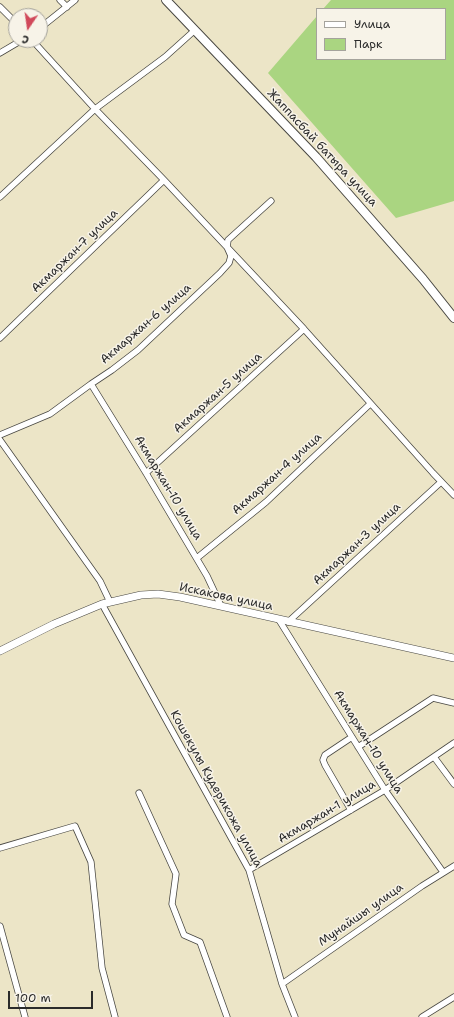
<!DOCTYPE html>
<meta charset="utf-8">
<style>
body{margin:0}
#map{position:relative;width:454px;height:1017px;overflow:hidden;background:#ece5c7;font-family:"Shantell Sans",sans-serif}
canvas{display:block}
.legend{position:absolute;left:316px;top:8px;width:130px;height:52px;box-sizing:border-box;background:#f7f3e8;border:1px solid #a5a39c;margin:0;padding:5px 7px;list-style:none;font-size:12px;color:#2b2b2b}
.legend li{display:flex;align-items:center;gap:8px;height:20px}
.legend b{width:20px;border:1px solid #a5a39c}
.north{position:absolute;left:8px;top:8px;width:40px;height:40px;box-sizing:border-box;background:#f7f3e8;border:1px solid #a5a39c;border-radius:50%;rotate:193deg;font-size:11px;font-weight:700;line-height:16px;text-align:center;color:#2b2b2b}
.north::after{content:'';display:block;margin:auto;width:14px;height:18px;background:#d1495b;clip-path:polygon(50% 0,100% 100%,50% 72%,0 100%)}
.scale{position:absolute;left:8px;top:991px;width:85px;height:18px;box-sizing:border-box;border:2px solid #2b2b2b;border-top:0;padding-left:5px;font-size:12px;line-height:14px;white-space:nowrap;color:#2b2b2b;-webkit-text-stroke:3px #f7f3e8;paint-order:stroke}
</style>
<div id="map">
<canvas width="454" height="1017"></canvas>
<ul class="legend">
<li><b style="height:5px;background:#fff"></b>Улица</li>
<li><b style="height:11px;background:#aad581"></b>Парк</li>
</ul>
<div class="north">С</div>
<div class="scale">100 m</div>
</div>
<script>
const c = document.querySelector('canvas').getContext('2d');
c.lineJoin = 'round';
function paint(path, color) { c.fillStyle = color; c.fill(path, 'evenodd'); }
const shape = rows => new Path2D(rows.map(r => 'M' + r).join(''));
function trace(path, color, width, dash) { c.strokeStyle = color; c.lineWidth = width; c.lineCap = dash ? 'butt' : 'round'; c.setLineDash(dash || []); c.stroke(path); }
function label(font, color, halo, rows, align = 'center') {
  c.font = font + ' "Shantell Sans",sans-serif'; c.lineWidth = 3; c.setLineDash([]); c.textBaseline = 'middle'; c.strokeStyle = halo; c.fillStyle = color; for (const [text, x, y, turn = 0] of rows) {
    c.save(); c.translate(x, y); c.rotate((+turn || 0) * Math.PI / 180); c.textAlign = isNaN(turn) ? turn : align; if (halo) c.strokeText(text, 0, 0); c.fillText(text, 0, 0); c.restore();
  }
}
paint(shape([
 [331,0,454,0,454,201,396,218,268,73,317,16,317,59,445,59,445,9,323,9]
]), '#aad581');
const minor = shape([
 [60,0,67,7],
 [0,7,16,23],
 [40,28,75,0],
 [32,40,95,109,164,180,304,329,433,473,454,495],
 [0,53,22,40],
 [0,197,95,109,165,57,195,30],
 [0,338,164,180],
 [91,384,146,473,207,576,221,606],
 [0,435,50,414,91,384,112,370,138,350,220,273,229,263,231,256,227,247,228,240,271,201],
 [0,440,100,581,110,602],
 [146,473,304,329],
 [197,558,266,502,370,404],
 [102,604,249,870,282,984,295,1017],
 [279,620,385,790,443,872],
 [288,622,441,482],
 [358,747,433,698,454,703],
 [434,757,454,784],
 [139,793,176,874,172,904,184,935,200,942,227,1017],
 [351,810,325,765,323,760,325,755,352,737],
 [0,848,75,826,91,862,102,968,115,1017],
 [249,870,385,790,454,743],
 [0,926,25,1017],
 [282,984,422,886,454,866],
 [422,1017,454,997]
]);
const tertiary = shape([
 [0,651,54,624,102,604,141,595,158,594,180,597,454,658]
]);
const secondary = shape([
 [166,0,316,157,423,279,454,318]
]);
trace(minor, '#484742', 7);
trace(tertiary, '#484742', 8);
trace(secondary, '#484742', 10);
trace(minor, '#fff', 5.5);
trace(tertiary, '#fff', 7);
trace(secondary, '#fff', 8);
label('12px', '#2b2b2b', '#f7f3e8', [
 ["Жаппасбай батыра улица",322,148,47],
 ["Акмаржан-7 улица",75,251,-44],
 ["Акмаржан-6 улица",146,324,-41],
 ["Акмаржан-5 улица",218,393,-42],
 ["Акмаржан-4 улица",277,474,-42],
 ["Акмаржан-10 улица",168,488,59],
 ["Акмаржан-3 улица",357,544,-43],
 ["Искакова улица",226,597,12],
 ["Акмаржан-10 улица",368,742,58],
 ["Кошекулы Кудерикожа улица",216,789,61],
 ["Акмаржан-1 улица",327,812,-31],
 ["Мунайшы улица",361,915,-35]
]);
</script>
